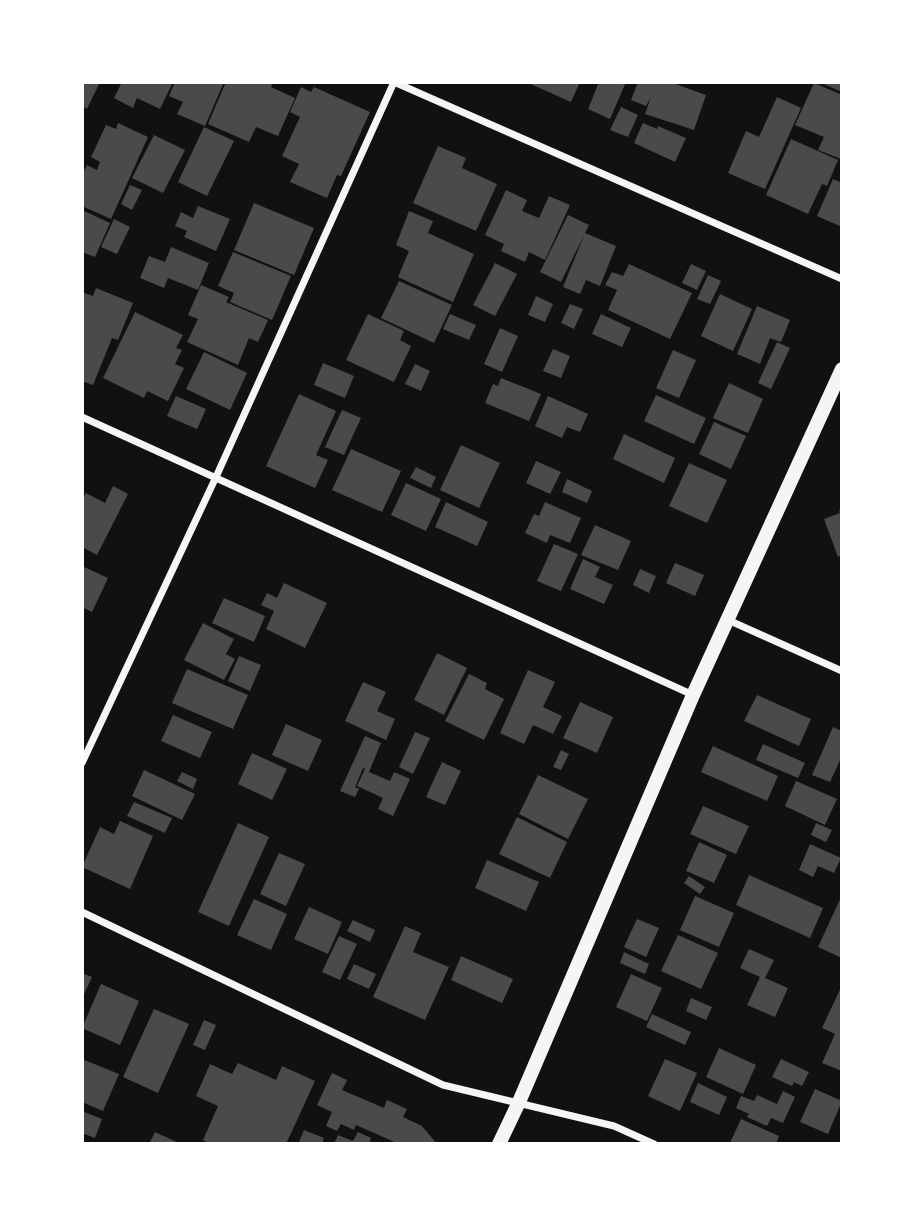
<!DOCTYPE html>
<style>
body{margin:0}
#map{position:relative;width:924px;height:1226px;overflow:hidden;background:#111;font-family:Karla,sans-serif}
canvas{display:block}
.frame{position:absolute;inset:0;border:84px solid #fff;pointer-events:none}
</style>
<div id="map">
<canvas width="924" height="1226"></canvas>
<div class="frame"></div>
</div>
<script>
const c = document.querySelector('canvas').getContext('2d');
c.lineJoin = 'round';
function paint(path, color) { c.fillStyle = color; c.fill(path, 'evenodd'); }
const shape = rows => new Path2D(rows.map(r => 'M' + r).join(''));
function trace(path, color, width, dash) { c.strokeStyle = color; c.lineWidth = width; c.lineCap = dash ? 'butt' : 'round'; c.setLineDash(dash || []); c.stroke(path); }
paint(shape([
 [82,82,100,82,87,109,82,106],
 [122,82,173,82,160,109,137,98,133,108,114,98],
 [175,82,224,82,205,126,177,114,183,102,169,96],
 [226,82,273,82,271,87,295,98,278,136,256,127,249,142,208,124],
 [526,82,580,82,571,102],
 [599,82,626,82,610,119,588,109],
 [638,82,670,82,706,95,694,130,645,114,651,97,646,106,631,100],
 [819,82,842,82,842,92],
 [814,83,842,95,841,159,818,150,824,137,795,125],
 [301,87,311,92,314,87,370,112,341,176,337,175,327,198,290,182,299,164,282,156,300,117,290,112],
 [777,97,801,108,765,189,728,173,746,131,759,137],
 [621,107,638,115,628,137,610,130],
 [118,123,148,137,111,219,82,206,82,175,87,165,97,170,100,162,91,157,106,125,116,129],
 [643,123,657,129,658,126,686,138,675,162,634,143],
 [204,127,234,141,207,196,178,182],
 [154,135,185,150,163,193,132,178],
 [791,139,838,160,827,186,822,184,808,214,766,195],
 [438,146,466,158,462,168,497,184,476,231,413,203],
 [833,179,842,183,842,227,817,216],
 [130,185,142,190,132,210,121,204],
 [506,190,527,200,522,211,539,218,549,196,570,205,545,260,529,252,525,262,501,251,504,244,485,235],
 [254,203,314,228,294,275,234,250],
 [198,206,230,219,216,251,184,237,187,231,175,226,181,212,193,218],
 [82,210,110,223,95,257,82,252],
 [409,211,433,221,428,233,474,254,453,302,398,277,409,251,396,245],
 [568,215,589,225,561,282,540,272],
 [114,219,130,227,117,254,101,247],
 [585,233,616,246,600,286,586,280,580,294,563,287],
 [171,247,209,263,198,290,168,278,164,288,140,278,149,256,165,262],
 [233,252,291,276,272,320,230,302,234,293,218,286],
 [495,263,517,274,495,316,473,305],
 [629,264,692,293,670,339,608,310,617,290,605,285,612,272,623,276],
 [691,264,706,271,697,290,682,283],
 [708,275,721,281,710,304,697,299],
 [399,281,452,305,434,343,381,318],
 [201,285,229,297,226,302,268,320,258,342,249,338,238,365,187,342,198,319,188,315],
 [96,288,133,303,118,340,112,338,93,385,82,381,82,292,93,296],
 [720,294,752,309,733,351,701,336],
 [536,296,553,304,545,322,528,315],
 [570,304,583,309,574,329,561,323],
 [757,306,790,320,781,342,770,338,760,364,737,354],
 [135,312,183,335,176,348,182,350,175,364,184,368,168,401,147,391,144,398,103,378],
 [368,314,404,331,400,340,411,346,394,382,346,360],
 [450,314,476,325,469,340,443,329],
 [601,314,631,328,622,347,592,334],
 [500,328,518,336,502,372,484,364],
 [777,342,790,348,771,389,758,383],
 [553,349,570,356,561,378,543,371],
 [673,350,696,360,679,398,656,388],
 [204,352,247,373,230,410,186,389],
 [323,363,354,376,345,398,314,385],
 [415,364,430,371,421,391,405,384],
 [501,378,541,394,529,421,485,403,493,384,498,386],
 [729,383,763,399,748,433,713,418],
 [299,394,336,411,316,455,328,460,315,488,266,466],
 [656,395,706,418,694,444,644,421],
 [176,396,206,409,197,429,167,416],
 [548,396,588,414,580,432,567,427,562,438,535,426],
 [342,410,361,418,344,455,325,447],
 [714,422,746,436,731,469,699,454],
 [624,434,675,458,664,483,613,459],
 [461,445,500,463,479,508,440,490],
 [351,449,401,471,382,512,332,490],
 [536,461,561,472,550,494,526,483],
 [689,463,727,480,707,523,669,506],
 [416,467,436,477,431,488,410,478],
 [567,479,592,491,587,503,562,492],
 [406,483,441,499,426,531,391,515],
 [113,486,128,494,97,555,82,547,82,500,86,493,105,503],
 [446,502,488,522,477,546,435,527],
 [545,502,581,518,570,543,550,535,547,543,525,533,534,514,539,516],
 [842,509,842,555,838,557,824,519,840,513,839,510],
 [595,525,631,541,618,570,581,555],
 [554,544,578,554,561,591,537,581],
 [583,559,600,567,595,577,613,585,604,604,570,589],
 [675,563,704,575,695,596,666,583],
 [82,566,108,578,92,612,82,607],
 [640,569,656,576,649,593,633,585],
 [284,583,327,603,305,648,266,629,274,611,261,605,267,593,277,598],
 [224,598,265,616,254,642,212,623],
 [203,623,234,639,226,654,235,659,224,680,184,660],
 [437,653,467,668,444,715,414,700],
 [239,656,261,665,250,691,228,681],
 [187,669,248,695,233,729,172,703],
 [528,670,555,682,543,707,562,716,553,734,533,725,524,744,500,733],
 [469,674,487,683,485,689,504,699,484,740,445,721],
 [363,682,386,692,377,711,395,719,386,740,345,721],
 [757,695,811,719,799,746,744,721],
 [580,702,613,717,597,753,563,738],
 [173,715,212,732,200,758,161,741],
 [286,724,322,740,308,771,272,755],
 [833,727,842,731,842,756,830,782,812,775],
 [415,732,430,738,413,774,399,767],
 [365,736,381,743,369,772,390,781,394,772,410,779,393,816,378,809,383,798,357,786,365,769,363,768,355,787,359,789,355,797,340,791],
 [763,744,805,763,798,778,756,760],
 [713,746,778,776,767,801,701,772],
 [561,750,569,754,561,770,553,767],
 [252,753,287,769,272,800,238,784],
 [442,762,461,771,445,805,426,797],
 [144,770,195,794,182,820,132,796],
 [182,772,197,779,193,789,177,781],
 [538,775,588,799,568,839,519,814],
 [796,781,837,799,825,825,785,806],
 [134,802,172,818,165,833,127,816],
 [703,806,749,826,736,854,690,834],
 [517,817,567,842,550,878,499,854],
 [120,821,153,836,130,889,82,867,100,827,114,834],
 [238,823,269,837,229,926,198,912],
 [816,823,832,830,826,842,811,835],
 [699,842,727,855,714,883,686,871],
 [810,844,841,858,834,873,818,866,813,877,799,870],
 [279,853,305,864,286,906,260,894],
 [487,860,539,882,526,911,475,888],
 [749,875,823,908,810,938,736,905],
 [689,876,705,887,700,894,684,883],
 [842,895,842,958,818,947],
 [695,896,734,913,719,947,680,930],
 [254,899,287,914,271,950,237,935],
 [309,907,342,922,328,954,294,939],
 [637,919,659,928,646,957,624,947],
 [353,920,375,930,370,942,347,931],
 [405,926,421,933,413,952,449,967,425,1020,373,997],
 [678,935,718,953,701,989,661,971],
 [339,936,357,944,340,980,322,972],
 [749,949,774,960,765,978,788,988,775,1017,747,1005,760,977,740,968],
 [624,952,649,964,645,974,620,963],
 [461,956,513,979,502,1003,451,980],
 [354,964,376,974,369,989,347,979],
 [82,973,92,977,82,999],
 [631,974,662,988,647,1021,616,1007],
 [101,984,139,1001,120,1045,82,1028],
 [842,985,842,1071,822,1063,835,1034,822,1028],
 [691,998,712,1007,706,1020,686,1011],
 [154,1009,189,1024,158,1093,123,1077],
 [652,1014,691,1032,685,1045,646,1027],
 [204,1020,216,1025,205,1050,193,1045],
 [719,1048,756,1065,743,1094,706,1077],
 [82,1059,119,1074,103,1111,82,1102],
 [665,1059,697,1073,680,1111,648,1096],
 [781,1059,809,1072,802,1086,794,1082,792,1086,772,1077],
 [238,1063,276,1080,282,1066,315,1081,286,1144,211,1144,203,1140,218,1106,196,1096,210,1064,232,1074],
 [332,1073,347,1080,342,1090,384,1108,387,1100,407,1109,403,1117,422,1126,437,1144,399,1144,356,1125,354,1130,341,1124,337,1131,326,1126,332,1112,317,1105],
 [698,1083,727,1097,719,1115,690,1102],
 [815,1089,842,1101,828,1134,800,1122],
 [783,1091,795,1097,783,1123,771,1118,767,1126,747,1117,749,1114,736,1108,741,1096,754,1101,757,1095,777,1104],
 [82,1111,102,1119,95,1138,82,1133],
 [741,1119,779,1136,776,1144,730,1143],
 [304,1130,324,1138,322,1144,298,1144],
 [155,1132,181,1144,149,1144],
 [358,1132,371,1138,369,1144,334,1144,338,1135,353,1141]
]), '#4a4a4a');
trace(shape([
 [394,82,842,279],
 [82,417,693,695],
 [728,620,842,671],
 [82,763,216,477,394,82],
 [82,912,443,1085,614,1126,654,1144]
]), '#f5f5f5', 7);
trace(shape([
 [499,1144,519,1102,693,695,842,369]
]), '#f5f5f5', 14);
</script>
